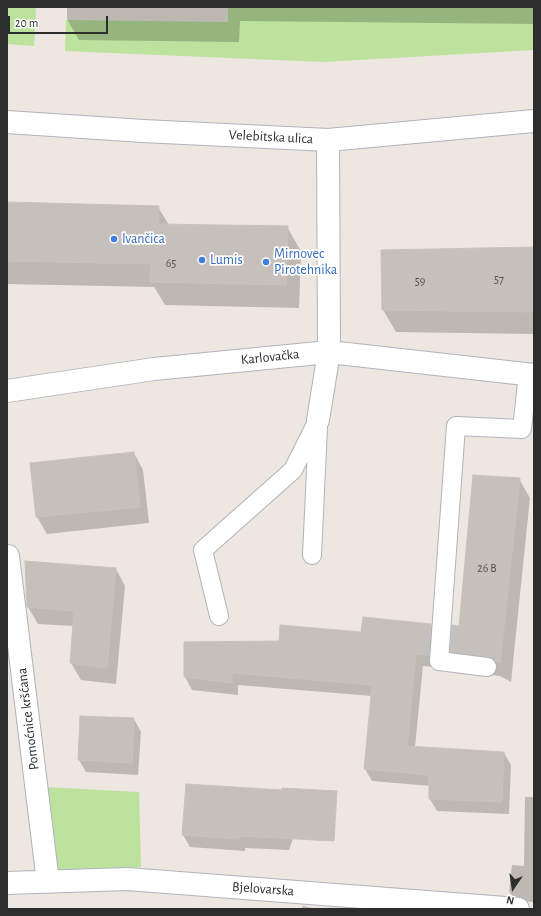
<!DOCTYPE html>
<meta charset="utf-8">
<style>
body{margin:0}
#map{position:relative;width:541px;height:916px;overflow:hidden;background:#eee6e0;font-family:"Alegreya Sans",sans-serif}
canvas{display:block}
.frame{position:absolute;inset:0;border:8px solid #2d2d2d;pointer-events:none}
.north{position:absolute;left:493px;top:868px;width:40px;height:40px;-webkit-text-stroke:3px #fff;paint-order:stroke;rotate:193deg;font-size:11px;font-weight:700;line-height:16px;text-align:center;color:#2d2d2d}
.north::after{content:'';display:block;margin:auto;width:14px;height:18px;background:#2d2d2d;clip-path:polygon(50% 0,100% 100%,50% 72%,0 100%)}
.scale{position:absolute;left:8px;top:16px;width:100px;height:18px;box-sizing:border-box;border:2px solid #2d2d2d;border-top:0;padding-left:5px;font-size:12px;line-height:14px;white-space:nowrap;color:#2d2d2d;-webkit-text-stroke:3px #fff;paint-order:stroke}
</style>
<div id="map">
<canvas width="541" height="916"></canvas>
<div class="frame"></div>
<div class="north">N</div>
<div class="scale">20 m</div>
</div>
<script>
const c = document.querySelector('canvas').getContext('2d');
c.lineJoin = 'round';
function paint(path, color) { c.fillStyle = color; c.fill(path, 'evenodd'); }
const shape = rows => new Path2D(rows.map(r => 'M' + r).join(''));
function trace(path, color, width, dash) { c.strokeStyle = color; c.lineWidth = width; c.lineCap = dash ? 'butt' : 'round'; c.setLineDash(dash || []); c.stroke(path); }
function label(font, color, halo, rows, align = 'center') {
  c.font = font + ' "Alegreya Sans",sans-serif'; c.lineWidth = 3.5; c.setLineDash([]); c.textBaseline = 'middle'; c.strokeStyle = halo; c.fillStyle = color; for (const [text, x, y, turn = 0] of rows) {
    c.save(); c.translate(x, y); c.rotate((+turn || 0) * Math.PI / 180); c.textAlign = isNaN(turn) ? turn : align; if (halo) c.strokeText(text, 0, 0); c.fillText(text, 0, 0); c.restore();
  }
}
paint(shape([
 [7,7,36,7,34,46,7,44],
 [228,7,534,7,534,50,323,62,65,51,66,20,228,22],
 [44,787,139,792,141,867,56,872]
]), '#bce29e');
paint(shape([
 [67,7,534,7,534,24,240,21,239,42,79,40,67,19],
 [7,203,158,207,169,225,287,227,301,251,299,308,165,305,154,287,7,284],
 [534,248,534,334,396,332,383,310],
 [134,453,143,470,149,523,47,534,37,517,31,464],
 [519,479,530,498,511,682,500,676,463,671,451,652],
 [116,569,125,586,116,684,81,680,71,663,74,626,38,624,28,607],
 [431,625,438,637,436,667,423,666,415,747,504,753,511,765,509,814,437,811,430,799,430,786,372,781,365,769,372,696,238,685,238,695,192,690,185,677,280,642],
 [134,719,141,732,138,775,86,772,79,760],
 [525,797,534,797,534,902,515,901,509,891,512,865,524,866],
 [305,804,289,850,245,848,245,851,190,847,183,835],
 [303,906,316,909,302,909]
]), '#0003');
const building = shape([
 [7,202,159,206,158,224,288,226,286,285,150,282,151,264,7,261,7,202],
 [534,247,534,312,382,310,381,250,534,247],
 [134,452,140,507,36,517,30,463,134,452],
 [473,475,520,478,500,663,488,657,450,652,452,625,459,626,473,475],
 [25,561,116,568,107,668,70,663,74,611,27,607,25,561],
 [363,617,431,624,429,655,416,654,407,746,504,752,502,802,429,799,429,775,364,769,372,685,232,673,232,683,184,677,184,642,279,641,280,625,361,632,363,617],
 [80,716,134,718,132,763,78,760,80,716],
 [186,784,282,790,282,788,337,791,334,841,239,836,239,839,182,835,186,784]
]);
paint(building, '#c6c0bc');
trace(building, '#c9c2b9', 1);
const lane = shape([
 [312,555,318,427],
 [219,616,203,550,293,470,318,420],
 [487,667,439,661,456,426,522,429,528,374]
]);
const street = shape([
 [7,391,154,369,329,352,534,375],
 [318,420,329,352,328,140],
 [8,556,48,882],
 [7,883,127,879,518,909]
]);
const secondary = shape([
 [7,122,143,131,328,140,534,121]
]);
trace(lane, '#b0b3bc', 20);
trace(street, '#b0b3bc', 24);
trace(secondary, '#b0b3bc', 24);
trace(lane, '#fff', 18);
trace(street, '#fff', 22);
trace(secondary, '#fff', 22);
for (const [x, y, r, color] of [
 [114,239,4,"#3f7fe0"],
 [202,260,4,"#3f7fe0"],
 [266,262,4,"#3f7fe0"]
]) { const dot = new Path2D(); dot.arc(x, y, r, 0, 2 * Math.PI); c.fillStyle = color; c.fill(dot); trace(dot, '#fff', 1.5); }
label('12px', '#535251', null, [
 ["65",171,263],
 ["57",499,279],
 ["59",420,281],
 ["26 B",487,568]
]);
label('14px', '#2d2d2d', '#fff', [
 ["Velebitska ulica",271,137,3],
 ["Karlovačka",270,357,-6],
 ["Pomoćnice kršćana",28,719,-97],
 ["Bjelovarska",263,889,4]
]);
label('14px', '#366cbe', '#fff', [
 ["Ivančica",122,239],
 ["Mirnovec",274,254],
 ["Pirotehnika",274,270],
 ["Lumis",210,260]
], 'left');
</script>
